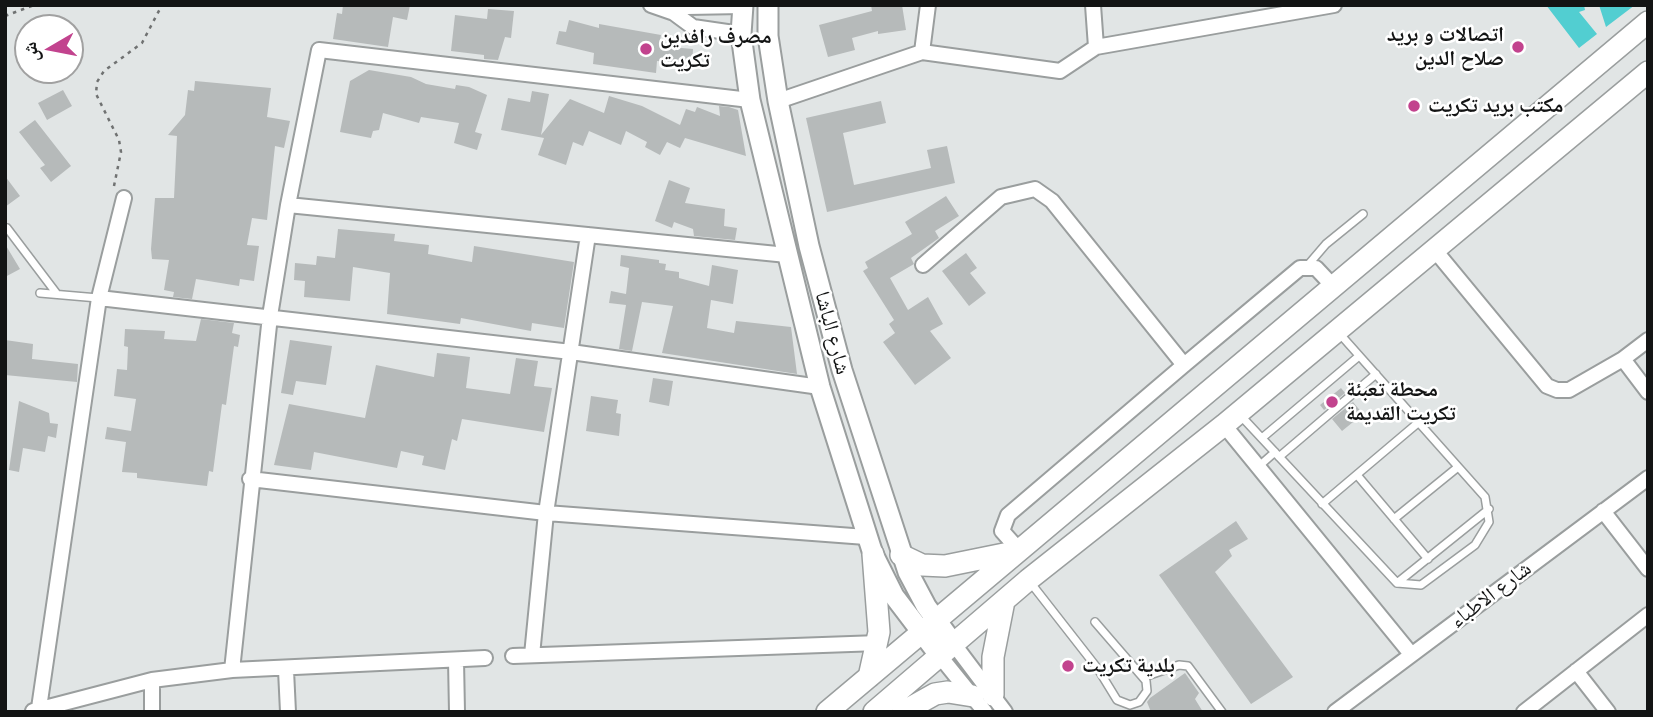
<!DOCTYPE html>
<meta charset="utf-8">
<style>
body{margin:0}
#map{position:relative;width:1653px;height:717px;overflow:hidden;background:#e1e5e5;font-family:Merriweather,"Noto Naskh Arabic",serif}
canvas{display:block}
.frame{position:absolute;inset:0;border:7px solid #131414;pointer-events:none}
.north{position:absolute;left:14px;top:14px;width:70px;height:70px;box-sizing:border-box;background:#fff;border:2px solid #a1a1a1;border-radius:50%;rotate:260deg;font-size:19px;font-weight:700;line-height:28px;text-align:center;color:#131414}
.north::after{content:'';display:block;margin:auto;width:24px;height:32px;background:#c2438e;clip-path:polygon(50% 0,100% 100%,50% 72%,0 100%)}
</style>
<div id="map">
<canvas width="1653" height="717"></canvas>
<div class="frame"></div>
<div class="north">ش</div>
</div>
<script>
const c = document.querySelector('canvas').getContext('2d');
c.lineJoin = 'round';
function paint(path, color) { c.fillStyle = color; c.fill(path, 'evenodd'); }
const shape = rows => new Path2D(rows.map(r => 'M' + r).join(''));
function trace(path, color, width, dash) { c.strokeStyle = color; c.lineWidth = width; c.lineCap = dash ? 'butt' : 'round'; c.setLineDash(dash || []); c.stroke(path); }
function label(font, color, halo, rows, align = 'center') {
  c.font = font + ' Merriweather,"Noto Naskh Arabic",serif'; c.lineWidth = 5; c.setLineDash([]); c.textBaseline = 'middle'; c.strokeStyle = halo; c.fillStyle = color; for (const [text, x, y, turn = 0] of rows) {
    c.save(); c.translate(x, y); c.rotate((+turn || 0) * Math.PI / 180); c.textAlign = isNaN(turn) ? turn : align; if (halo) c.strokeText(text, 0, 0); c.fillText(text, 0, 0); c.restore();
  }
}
paint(shape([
 [1546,5,1584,5,1585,10,1579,12,1597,34,1579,48],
 [1599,5,1635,5,1606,27]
]), '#52ced1');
paint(shape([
 [343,5,410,5,407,20,393,17,388,47,333,39,337,13,342,14],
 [871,5,902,5,906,30,878,34,878,31,852,38,855,50,828,57,819,25,872,11],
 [488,9,514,11,511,38,505,37,498,60,484,59,484,55,451,51,455,15,487,19],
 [569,20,599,28,599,24,661,35,659,46,693,49,692,64,657,61,656,73,593,64,594,53,556,44,559,31,566,32],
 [369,70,411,77,426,84,455,89,456,85,469,87,487,95,475,132,482,134,477,150,454,143,459,123,421,117,419,123,383,113,379,130,373,131,371,138,340,132,350,81],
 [195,81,271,88,267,117,290,121,284,148,275,146,267,220,252,218,247,245,259,246,254,281,240,279,239,286,196,279,192,299,173,297,174,292,164,290,169,260,152,259,151,249,155,198,174,198,177,136,168,135,185,115,188,90,194,91],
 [63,90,72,106,47,120,38,103],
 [532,91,549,94,541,135,570,99,604,113,609,96,642,106,680,125,686,109,695,112,697,107,720,116,719,106,729,107,738,110,746,156,685,138,680,148,667,142,660,155,645,147,647,142,626,131,621,145,589,131,583,146,573,142,566,165,538,155,544,138,501,130,508,98,530,102],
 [881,101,886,123,843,133,854,185,931,168,927,150,947,146,955,183,827,212,806,118],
 [35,120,71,166,51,182,40,168,45,165,19,132],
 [5,176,20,196,5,207],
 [669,180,690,188,685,203,725,209,724,226,737,228,735,240,694,236,693,229,674,222,672,228,655,221],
 [946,196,959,216,935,231,939,238,911,258,914,264,890,278,908,310,928,297,943,324,930,331,951,358,915,385,883,342,895,333,889,324,894,320,863,271,868,268,865,262,912,234,905,222],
 [338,229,395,234,394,241,429,245,428,254,472,262,474,246,574,262,564,328,532,323,531,331,461,318,460,324,387,314,390,273,353,267,350,301,304,297,305,281,294,280,295,263,316,265,317,256,335,258],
 [5,244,20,269,5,277],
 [966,253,977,268,970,273,986,293,969,306,942,271],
 [621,255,659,260,659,263,666,264,665,270,679,272,679,278,709,286,712,265,738,270,733,304,711,300,707,328,734,333,736,321,791,327,797,374,662,353,673,306,642,302,632,351,619,349,626,305,609,303,611,291,626,294,629,268,620,266],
 [201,319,234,323,232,333,240,335,238,347,234,346,226,405,222,404,213,472,209,471,207,486,137,478,137,473,122,472,126,442,105,439,107,427,131,431,136,399,114,396,117,369,127,370,128,347,124,346,125,329,165,331,164,339,196,341],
 [5,340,33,344,32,359,78,364,77,382,5,375],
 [290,340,332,346,326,385,296,381,293,395,281,393],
 [437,353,470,357,466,388,510,394,516,358,538,361,534,386,552,388,544,432,462,419,457,441,452,439,445,470,422,465,424,456,401,451,397,468,314,452,311,470,274,465,289,404,365,418,376,365,434,377],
 [653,378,673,381,669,406,649,402],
 [1341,388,1345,393,1324,410,1320,405],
 [591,396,618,400,616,413,621,414,619,436,586,431],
 [19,401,49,413,50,423,58,424,56,438,48,436,45,452,23,448,19,472,9,470],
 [1353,402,1363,414,1342,431,1332,419],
 [1236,521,1248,539,1229,550,1232,556,1215,572,1293,677,1251,704,1159,575],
 [1185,673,1199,693,1195,699,1203,712,1151,712,1147,702,1150,698]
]), '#b6baba');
const lane = shape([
 [7,228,57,294],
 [1308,265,1326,244,1363,214],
 [40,293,98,298],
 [1241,416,1397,583,1421,585,1475,545,1489,522,1485,497,1339,333],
 [1262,438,1359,356],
 [1279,457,1376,374],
 [1258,467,1275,452],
 [1357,475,1428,559],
 [1322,504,1419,422],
 [1394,519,1458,467],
 [1030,582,1098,669,1117,700,1130,705,1139,702,1147,691,1146,681,1095,622],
 [1397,583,1489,509],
 [1144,677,1179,665,1188,666,1222,712]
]);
const street = shape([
 [651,5,674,13,693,27,741,34],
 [1093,5,1096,47],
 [674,13,687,7,743,6],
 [922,52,928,5],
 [778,101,922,52,1060,71,1096,47,1334,5],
 [288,205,787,255],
 [1433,248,1547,386,1557,390,1569,390,1623,359,1648,340],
 [923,265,1001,197,1035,189,1052,201,1184,365],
 [99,298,571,352,820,387],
 [1623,359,1648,392],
 [1224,425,1411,654],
 [250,479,546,513,866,537],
 [1603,511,1648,569],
 [1019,550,1002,531,1008,515,1184,365,1300,268,1316,268,1332,285],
 [953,643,1005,712],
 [532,655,546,513,588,235],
 [939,655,985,712],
 [513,656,879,643],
 [456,660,457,712],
 [232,670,270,316,288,205,319,50,750,100],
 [286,670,288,712],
 [1576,671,1608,712],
 [152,680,152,712],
 [39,708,99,298,124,198],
 [33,711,152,680,232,670,485,658],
 [1335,712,1648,478],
 [1524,712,1648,615]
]);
const secondary = shape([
 [743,5,741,34,750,100,820,387,873,554,894,596,939,655],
 [768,5,768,36,778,101,809,246,842,370,908,572,926,606,953,643]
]);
const primary = shape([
 [901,555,922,565,945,566,1014,552],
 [869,677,879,632,873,554],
 [993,695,993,657,1004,601],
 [827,712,1648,22],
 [874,712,1028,580,1224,425,1648,72],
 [903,712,935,694,948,692,973,696]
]);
trace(lane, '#9a9e9e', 10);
trace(street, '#9a9e9e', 18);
trace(secondary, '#9a9e9e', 23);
trace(primary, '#9a9e9e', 24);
trace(shape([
 [5,16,34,5],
 [114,186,121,152,119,140,96,94,97,82,104,71,142,43,162,5]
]), '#707272', 2.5, [3.5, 5]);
trace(lane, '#fff', 7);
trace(street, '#fff', 14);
trace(secondary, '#fff', 19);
trace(primary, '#fff', 21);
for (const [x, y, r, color] of [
 [1518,47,7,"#c2438e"],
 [646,49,7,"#c2438e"],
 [1414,106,7,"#c2438e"],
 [1332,402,7,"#c2438e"],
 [1068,666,7,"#c2438e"]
]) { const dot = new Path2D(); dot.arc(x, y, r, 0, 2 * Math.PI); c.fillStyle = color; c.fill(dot); trace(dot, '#fff', 2.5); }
label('bold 21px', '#131414', '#fff', [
 ["اتصالات و بريد",1504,35,"right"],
 ["صلاح الدين",1504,59,"right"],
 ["مصرف رافدين",660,37],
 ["تكريت",660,61],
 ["مكتب بريد تكريت",1428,106],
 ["محطة تعبئة",1346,390],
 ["تكريت القديمة",1346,414],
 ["بلدية تكريت",1082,666]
], 'left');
label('21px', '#131414', '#fff', [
 ["شارع الباشا",832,333,75],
 ["شارع الاطباء",1491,595,-37]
]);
</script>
